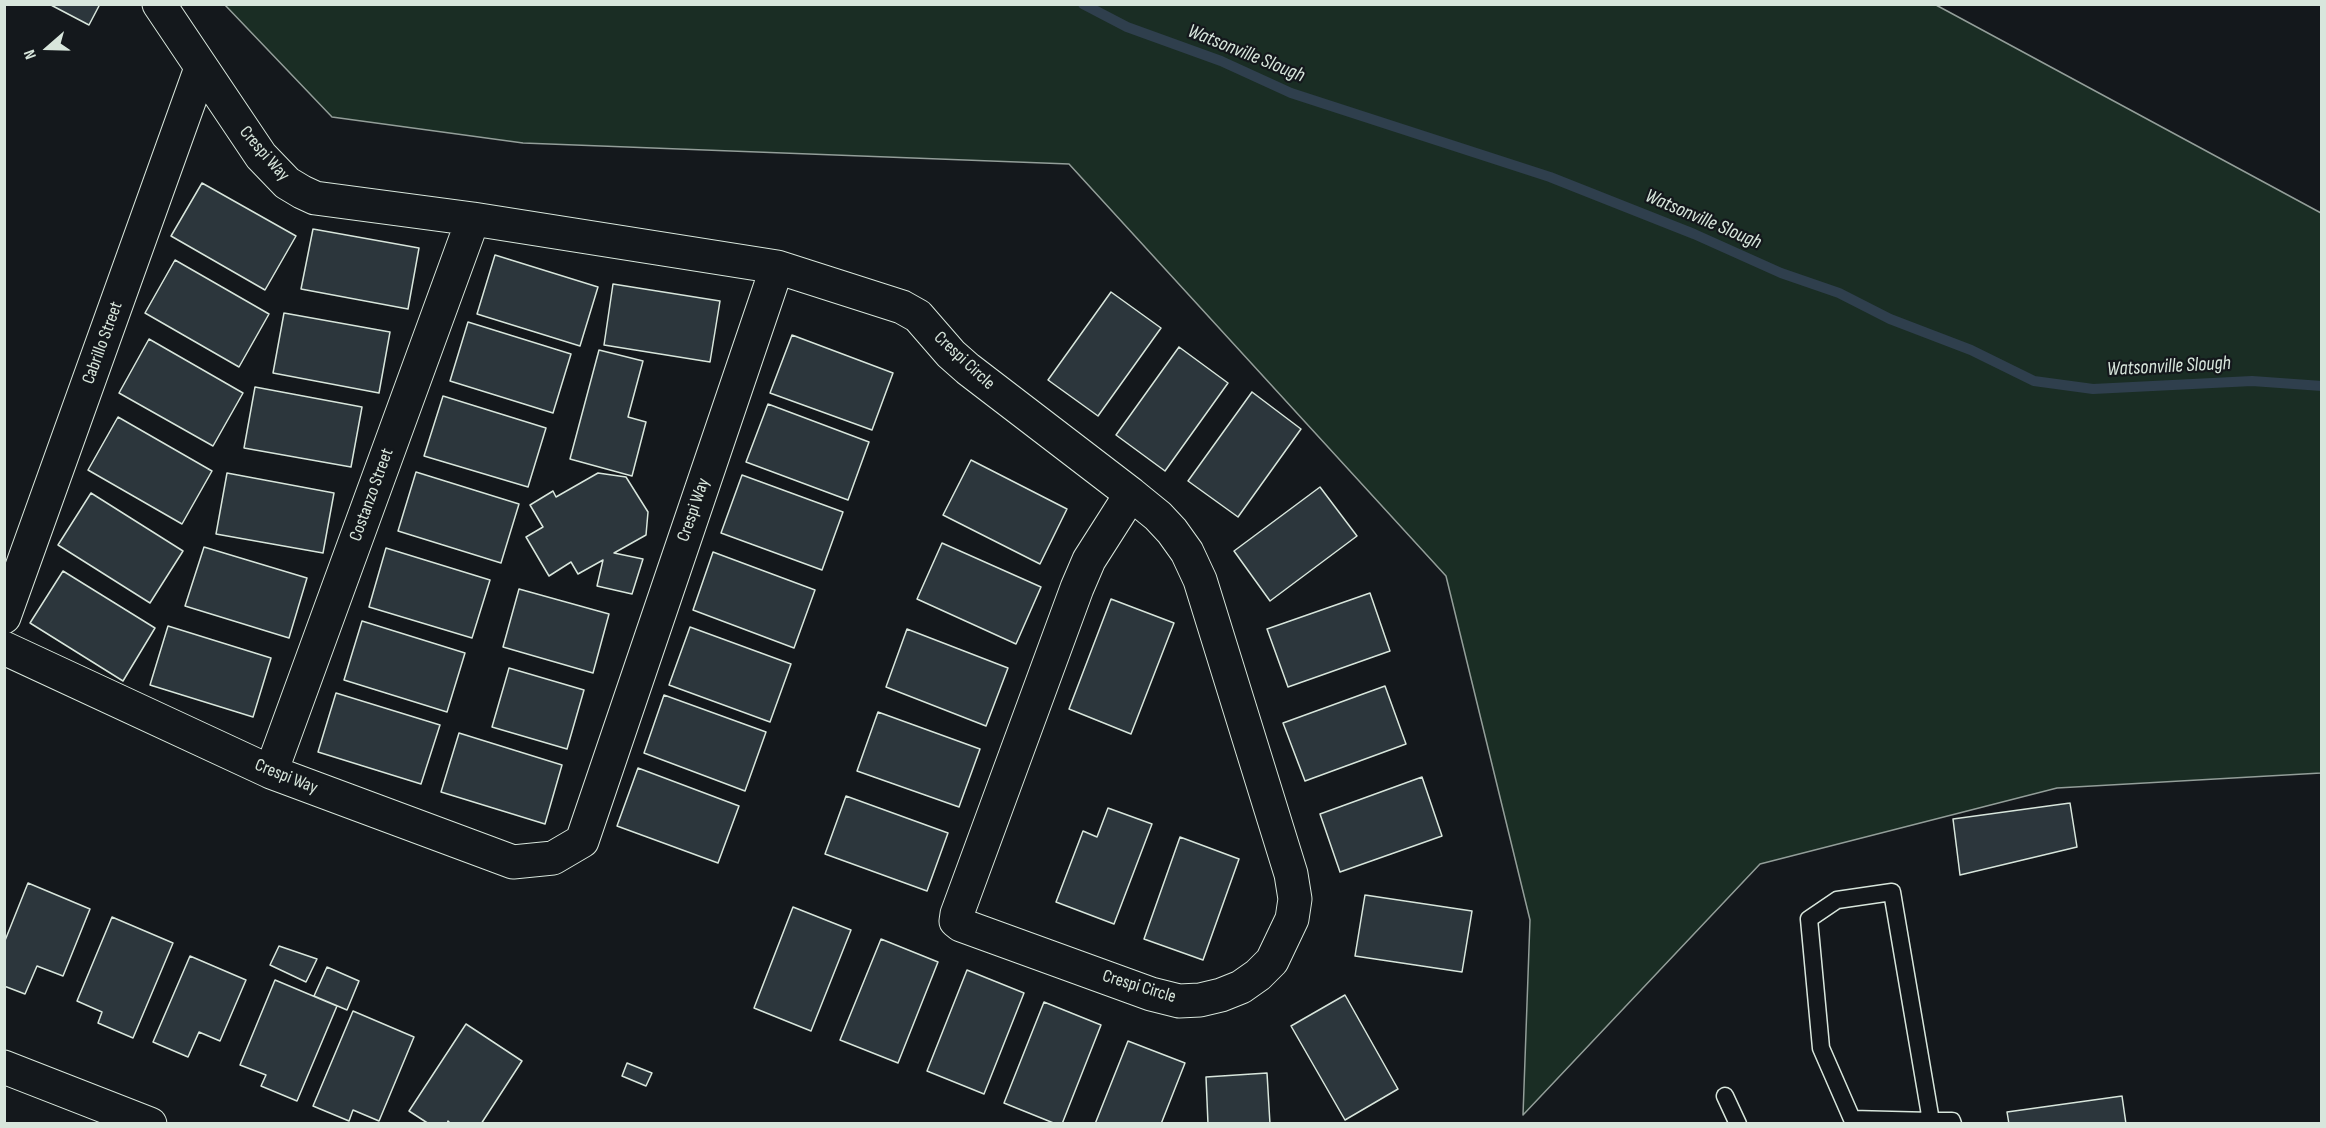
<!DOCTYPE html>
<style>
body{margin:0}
#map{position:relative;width:2326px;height:1128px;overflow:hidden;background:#14181c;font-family:"Sofia Sans Condensed",sans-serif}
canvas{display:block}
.frame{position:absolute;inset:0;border:6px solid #d8e6dc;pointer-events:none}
.north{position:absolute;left:18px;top:18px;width:60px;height:60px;-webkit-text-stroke:4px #14181c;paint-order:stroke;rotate:250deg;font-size:16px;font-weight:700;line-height:24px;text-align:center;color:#d8e6dc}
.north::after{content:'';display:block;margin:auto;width:21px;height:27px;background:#d8e6dc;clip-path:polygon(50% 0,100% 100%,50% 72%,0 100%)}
</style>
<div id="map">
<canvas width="2326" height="1128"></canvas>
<div class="frame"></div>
<div class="north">N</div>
</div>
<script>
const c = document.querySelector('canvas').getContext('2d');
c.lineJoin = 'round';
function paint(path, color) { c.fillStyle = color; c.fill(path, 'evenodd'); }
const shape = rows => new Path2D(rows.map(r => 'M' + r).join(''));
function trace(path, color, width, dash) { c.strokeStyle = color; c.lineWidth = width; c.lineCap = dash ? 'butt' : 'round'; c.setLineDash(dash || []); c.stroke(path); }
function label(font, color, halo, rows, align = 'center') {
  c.font = font + ' "Sofia Sans Condensed",sans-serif'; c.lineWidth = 4.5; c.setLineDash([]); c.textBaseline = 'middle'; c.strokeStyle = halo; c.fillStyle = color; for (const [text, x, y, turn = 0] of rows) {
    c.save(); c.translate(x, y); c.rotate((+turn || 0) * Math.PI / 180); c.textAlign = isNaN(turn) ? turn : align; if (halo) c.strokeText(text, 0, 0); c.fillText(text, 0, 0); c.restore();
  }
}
const green = shape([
 [225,5,1936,5,2321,213,2321,773,2057,788,1760,864,1523,1115,1530,920,1446,576,1069,164,523,143,332,117,225,5]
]);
paint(green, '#1a2d24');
trace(green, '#939e99', 1.5);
trace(shape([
 [1083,4,1127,27,1221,61,1291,93,1550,177,1694,234,1781,273,1839,293,1890,319,1971,350,2034,381,2093,389,2252,381,2322,386]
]), '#2f3f4d', 10);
const building = shape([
 [49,4,100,4,89,25,49,4],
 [202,183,296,236,265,290,171,236,202,183],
 [313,229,419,248,408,309,301,289,313,229],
 [495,255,598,287,580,346,477,314,495,255],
 [175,260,269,314,239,367,145,313,175,260],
 [613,284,720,301,710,362,604,345,613,284],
 [1111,292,1161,328,1098,416,1048,380,1111,292],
 [284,313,390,332,379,393,273,373,284,313],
 [468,322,571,354,553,413,450,381,468,322],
 [792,335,893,373,872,430,770,393,792,335],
 [149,339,243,393,213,446,119,393,149,339],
 [1179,347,1228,383,1165,471,1116,435,1179,347],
 [599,350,643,361,628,417,646,422,632,476,570,459,599,350],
 [255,387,362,407,351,467,244,448,255,387],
 [1252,392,1301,429,1238,517,1188,481,1252,392],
 [443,396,546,428,528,487,424,456,443,396],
 [768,404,869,442,848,500,746,462,768,404],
 [118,417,212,471,182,524,88,470,118,417],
 [971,460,1067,509,1040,564,943,515,971,460],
 [416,472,519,504,501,563,398,531,416,472],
 [227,473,334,493,323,553,216,534,227,473],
 [598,473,626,477,648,512,646,535,614,553,643,559,632,594,597,586,603,560,578,574,571,562,549,576,526,537,543,527,530,505,553,491,556,497,598,473],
 [742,475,843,512,822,570,721,533,742,475],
 [1320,487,1357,536,1270,601,1234,551,1320,487],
 [91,493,183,551,150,603,58,545,91,493],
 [942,543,1041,587,1016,644,917,599,942,543],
 [204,547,307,578,289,638,185,606,204,547],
 [386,548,490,580,472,638,369,607,386,548],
 [713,552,815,590,794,648,693,610,713,552],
 [63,571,155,628,123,681,30,623,63,571],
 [519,589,609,614,593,673,503,647,519,589],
 [1370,593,1390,651,1288,687,1267,629,1370,593],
 [1111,599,1174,623,1131,734,1069,709,1111,599],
 [362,621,465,653,447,712,344,680,362,621],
 [168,626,271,658,253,717,150,685,168,626],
 [690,627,791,664,770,722,669,685,690,627],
 [907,629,1008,668,986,726,886,687,907,629],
 [509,668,584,690,567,749,492,727,509,668],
 [1385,686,1406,744,1305,781,1283,723,1385,686],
 [336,693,440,725,421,784,318,752,336,693],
 [664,695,766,732,745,791,644,753,664,695],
 [878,712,980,749,959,807,857,771,878,712],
 [459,733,562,765,545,824,441,792,459,733],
 [638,768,739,806,718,863,617,826,638,768],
 [1422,777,1442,836,1340,872,1320,814,1422,777],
 [846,796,948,833,927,891,825,854,846,796],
 [2070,803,2077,847,1960,875,1953,819,2070,803],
 [1108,808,1152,824,1114,924,1056,902,1083,831,1097,837,1108,808],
 [1180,837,1239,859,1203,960,1144,939,1180,837],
 [28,883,90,909,63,976,37,966,25,994,4,986,4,943,28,883],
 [1365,895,1472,911,1462,972,1355,956,1365,895],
 [793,907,851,930,811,1031,754,1008,793,907],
 [112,917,173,943,133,1038,98,1023,102,1012,77,1001,112,917],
 [881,939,938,962,898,1063,840,1040,881,939],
 [279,946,317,959,306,982,270,965,279,946],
 [190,956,246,980,220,1041,199,1032,188,1057,153,1042,190,956],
 [327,967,359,981,347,1010,314,996,327,967],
 [967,970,1024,993,984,1094,927,1071,967,970],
 [275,980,337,1006,297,1101,261,1086,266,1075,240,1065,275,980],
 [1345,995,1398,1089,1345,1120,1291,1026,1345,995],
 [1044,1002,1101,1025,1062,1124,1056,1124,1004,1103,1044,1002],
 [353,1011,414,1037,379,1121,353,1110,349,1121,313,1106,353,1011],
 [466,1024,522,1061,481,1124,451,1124,448,1121,447,1124,429,1124,409,1111,466,1024],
 [1128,1041,1185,1063,1161,1124,1095,1124,1128,1041],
 [627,1063,652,1073,646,1086,622,1076,627,1063],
 [1267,1073,1270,1124,1208,1124,1206,1077,1267,1073],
 [2122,1096,2126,1124,2009,1124,2007,1112,2122,1096]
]);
paint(building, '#2c363c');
trace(building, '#d8e6dc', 1.5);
const service = shape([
 [1725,1096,1738,1124],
 [1931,1121,1892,892,1837,900,1809,919,1821,1048,1852,1119,1931,1121,1952,1121,1953,1124]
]);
const minor = shape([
 [159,4,261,156,287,183,302,192,315,198,473,219,777,267,902,307,918,316,951,354,968,369,1131,494],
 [1131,494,1158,516,1172,531,1187,552,1200,580,1291,874,1295,899,1292,919,1272,961,1258,975,1241,987,1221,995,1200,1000,1179,1001,1151,994,961,925,956,921,957,914,1077,588,1089,560,1131,494],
 [4,617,201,68],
 [4,648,271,772,513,862,553,858,582,841,777,267],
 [271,772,473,219],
 [4,1067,150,1124]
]);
trace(service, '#d8e6dc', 19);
trace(minor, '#d8e6dc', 35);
trace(service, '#14181c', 16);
trace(minor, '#14181c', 33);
label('18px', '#d8e6dc', '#14181c', [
 ["Crespi Way",264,154,49],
 ["Cabrillo Street",103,343,-70],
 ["Crespi Circle",964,361,43],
 ["Costanzo Street",372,495,-70],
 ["Crespi Way",694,510,-71],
 ["Crespi Way",286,777,22],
 ["Crespi Circle",1139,987,17]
]);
label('italic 20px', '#d8e6dc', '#14181c', [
 ["Watsonville Slough",1246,54,22],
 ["Watsonville Slough",1703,220,23],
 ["Watsonville Slough",2169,367,-3]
]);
</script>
